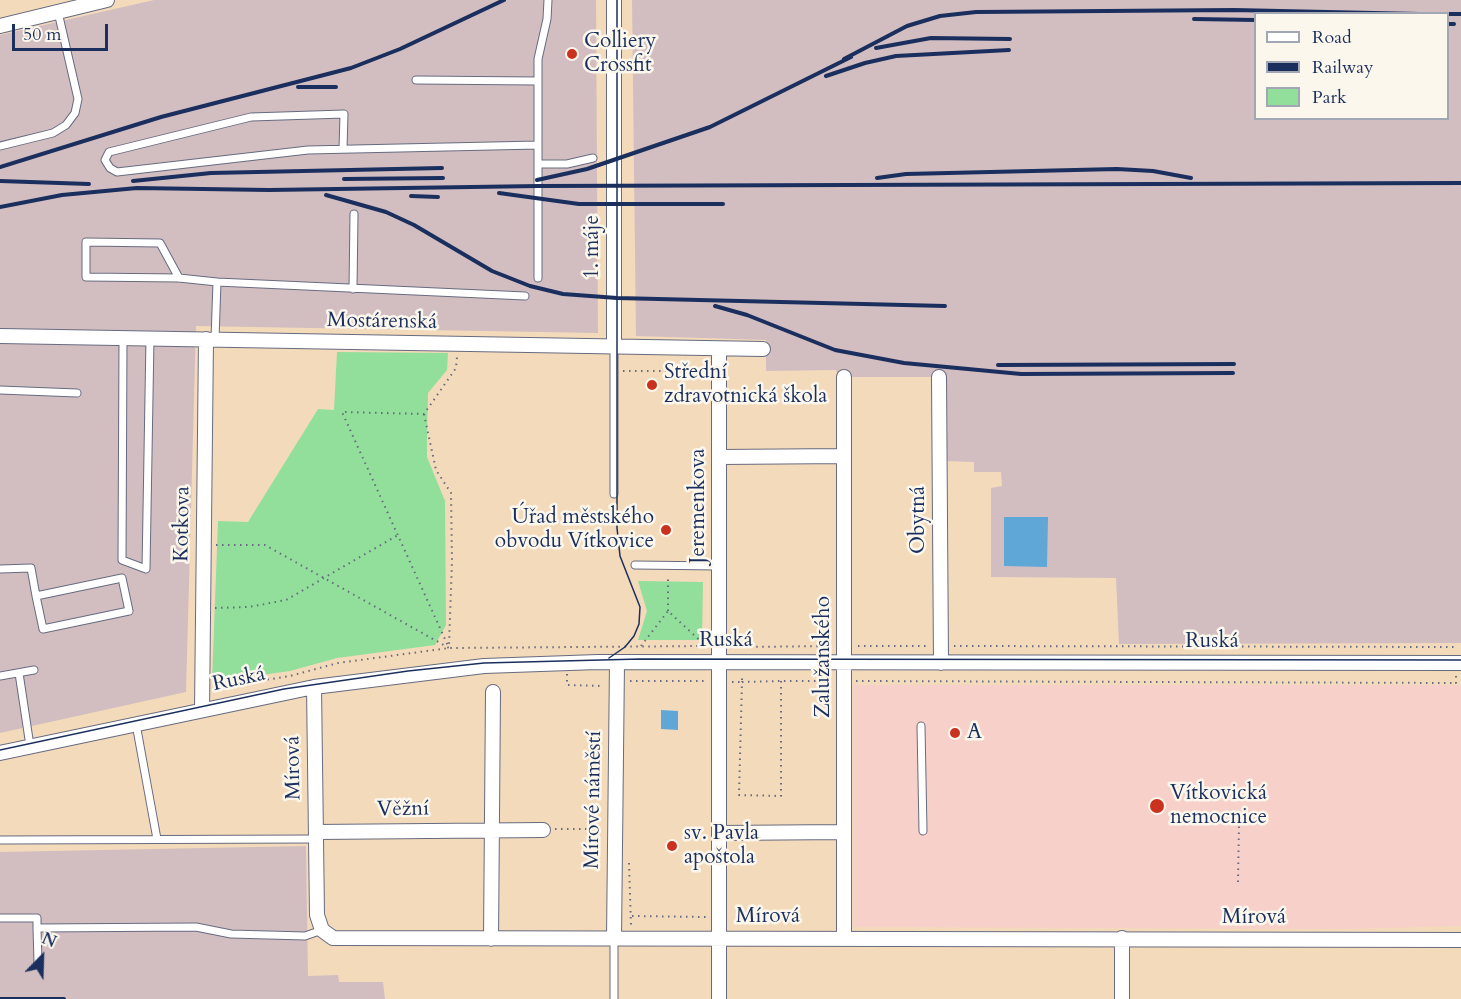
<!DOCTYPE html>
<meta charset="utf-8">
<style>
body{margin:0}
#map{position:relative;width:1461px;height:999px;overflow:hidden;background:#f3dabb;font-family:Cardo,serif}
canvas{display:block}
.legend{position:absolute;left:1254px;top:12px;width:195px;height:108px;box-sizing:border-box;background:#fbf7ec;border:2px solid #a1a7b3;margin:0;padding:8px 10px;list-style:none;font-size:18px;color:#1b2f5e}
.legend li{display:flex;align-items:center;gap:12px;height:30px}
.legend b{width:30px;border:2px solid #a1a7b3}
.north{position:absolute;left:12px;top:927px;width:60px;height:60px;-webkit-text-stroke:4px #fbf7ec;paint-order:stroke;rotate:23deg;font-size:16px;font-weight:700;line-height:24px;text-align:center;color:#1b2f5e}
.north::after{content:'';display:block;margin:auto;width:21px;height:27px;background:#1b2f5e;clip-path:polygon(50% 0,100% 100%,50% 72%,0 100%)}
.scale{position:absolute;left:12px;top:24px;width:96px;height:27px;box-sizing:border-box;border:3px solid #1b2f5e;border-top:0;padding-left:8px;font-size:18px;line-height:21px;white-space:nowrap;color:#1b2f5e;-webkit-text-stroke:4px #fbf7ec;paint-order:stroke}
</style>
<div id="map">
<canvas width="1461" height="999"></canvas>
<ul class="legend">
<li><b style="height:8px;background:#fff"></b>Road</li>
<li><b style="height:8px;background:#1b2f5e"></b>Railway</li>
<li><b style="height:16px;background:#92de9b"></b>Park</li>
</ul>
<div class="north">N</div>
<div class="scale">50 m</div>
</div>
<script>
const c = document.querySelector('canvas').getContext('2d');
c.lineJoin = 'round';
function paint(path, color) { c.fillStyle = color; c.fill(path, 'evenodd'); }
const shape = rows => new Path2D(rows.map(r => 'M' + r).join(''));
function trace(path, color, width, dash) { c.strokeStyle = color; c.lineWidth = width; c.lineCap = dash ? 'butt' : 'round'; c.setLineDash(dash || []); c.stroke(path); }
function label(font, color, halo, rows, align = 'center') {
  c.font = font + ' Cardo,serif'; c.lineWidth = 5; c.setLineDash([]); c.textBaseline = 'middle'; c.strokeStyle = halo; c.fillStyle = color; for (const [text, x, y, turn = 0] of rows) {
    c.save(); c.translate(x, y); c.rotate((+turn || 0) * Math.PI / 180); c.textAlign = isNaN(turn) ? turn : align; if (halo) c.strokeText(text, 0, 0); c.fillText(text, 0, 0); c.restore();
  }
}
paint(shape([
 [853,685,1461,685,1461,926,1346,929,853,927]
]), '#f7d0c9');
paint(shape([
 [154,0,596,0,598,333,196,326,186,692,0,733,0,35],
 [632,0,1461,0,1461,643,1119,644,1116,578,991,577,991,488,1002,486,1001,472,974,472,974,462,944,461,939,377,839,377,836,370,766,371,766,340,636,336],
 [1256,14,1448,14,1448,118,1256,118],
 [306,846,308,976,338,975,339,982,383,982,385,999,0,999,0,852]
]), '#d2bec1');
paint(shape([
 [337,352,448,353,447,370,428,393,427,438,427,457,445,501,446,625,435,645,337,658,290,671,212,682,218,521,248,522,318,409,334,410],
 [638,581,703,582,702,640,638,640,647,611]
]), '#92de9b');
paint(shape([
 [1004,517,1048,517,1047,567,1004,566],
 [661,710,678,711,678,730,661,729]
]), '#5fa7d6');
const service = shape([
 [548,0,547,19,538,59,538,164,567,164,593,158],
 [416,80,537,81],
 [0,146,53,133,66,125,75,113,78,99,58,12],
 [343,149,344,114,251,117,109,152,105,160,110,168,117,172,308,150,538,145],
 [538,164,538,278],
 [179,278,160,243,86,242,86,277,179,278,217,282],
 [353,289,354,214],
 [123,338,122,560,146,569,150,338],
 [215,339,217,282,525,296],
 [614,345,614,494],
 [0,390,77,393],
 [635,565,719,566],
 [0,569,31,568,36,596,43,629,129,611,122,578,36,596],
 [19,673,30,746],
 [0,676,34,670],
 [136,724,157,839],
 [921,726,923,831],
 [0,840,316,839],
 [0,918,37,918,37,928],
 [614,938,614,999],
 [38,962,37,928,196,927,231,934,305,936,322,930]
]);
const minor = shape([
 [0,26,107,0],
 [0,336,763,349],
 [614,345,614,0],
 [844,377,844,937],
 [939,377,941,663],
 [720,457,844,456],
 [314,687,317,915,322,930,333,938,1461,940],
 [202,710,206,339],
 [0,753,314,687,484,666,598,662,1461,663],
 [316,832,543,830],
 [719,833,844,832],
 [614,938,617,662],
 [491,939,493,692],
 [719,999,719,349],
 [1122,999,1122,938]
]);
trace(service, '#676b7f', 9);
trace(minor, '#676b7f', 16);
trace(shape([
 [623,371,707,371],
 [424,414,436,470,451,493,452,561,449,645],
 [216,545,265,545,449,648,342,412,424,414,456,368,457,357],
 [215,608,249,607,286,600,398,535],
 [668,611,668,575],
 [733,643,743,647,832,646],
 [641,646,668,611,706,646],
 [858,646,928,646],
 [954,646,1456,647],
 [567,674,567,685,604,686],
 [1456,676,1456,683,1461,683],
 [630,681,705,681],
 [781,681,781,796,739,795,742,682,781,681,832,681],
 [856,681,1456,683],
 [732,682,742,682,742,674],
 [214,688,290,676,338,663,449,648,705,646],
 [555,829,603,829],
 [629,863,631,926],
 [1238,882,1239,823],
 [632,916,707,917]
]), '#676b7f', 2, [1.5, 4.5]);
trace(service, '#fff', 7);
trace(minor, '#fff', 14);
trace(shape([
 [609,658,625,647,634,636,639,624,640,607,620,556,617,528,617,0],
 [0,750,284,689,408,671,484,663,640,659,1461,660]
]), '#1b2f5e', 1.5);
trace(shape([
 [1448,14,1461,14],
 [1194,19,1256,20],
 [1448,24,1454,24],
 [876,48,931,38,1010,39],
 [844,59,907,26,940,16,976,12,1234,10,1420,14],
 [826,76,865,63,896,56,1009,50],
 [298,87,336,87],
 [0,167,161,117,351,68,400,49,504,0],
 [877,178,906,174,1117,169,1153,171,1191,178],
 [344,179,443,178],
 [537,180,587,169,710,127,851,57],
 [0,181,89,184],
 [133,181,211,173,442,168],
 [499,193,579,204,723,204],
 [326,195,386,212,414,225,492,271,530,286,563,294,617,298,945,306],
 [411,196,438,197],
 [0,207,62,195,137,188,269,190,539,186,1461,183],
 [715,306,747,315,835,350,904,363,1021,374,1233,373],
 [998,365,1234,364],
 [0,999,64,999]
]), '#1b2f5e', 4);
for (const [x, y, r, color] of [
 [572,54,6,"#c8321e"],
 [652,385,6,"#c8321e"],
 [666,530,6,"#c8321e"],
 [955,733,6,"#c8321e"],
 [1157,806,8,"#c8321e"],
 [672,846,6,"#c8321e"]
]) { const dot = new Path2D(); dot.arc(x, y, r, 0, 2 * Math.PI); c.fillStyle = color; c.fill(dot); trace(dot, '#fbf7ec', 2); }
label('21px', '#1b2f5e', '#fbf7ec', [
 ["Colliery",584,42],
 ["Crossfit",584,66],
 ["Střední",664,373],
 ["zdravotnická škola",664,397],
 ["Úřad městského",654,518,"right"],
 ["obvodu Vítkovice",654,542,"right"],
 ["A",967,733],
 ["Vítkovická",1170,794],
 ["nemocnice",1170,818],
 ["sv. Pavla",684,834],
 ["apoštola",684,858]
], 'left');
label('21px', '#1b2f5e', '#fbf7ec', [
 ["1. máje",593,247,-90],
 ["Mostárenská",382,322,1],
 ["Jeremenkova",699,506,-90],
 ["Obytná",919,520,-90],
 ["Kotkova",183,524,-89],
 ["Ruská",726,641],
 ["Ruská",1212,642],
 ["Zalužanského",824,657,-90],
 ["Ruská",239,680,-12],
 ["Mírová",294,768,-91],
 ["Mírové náměstí",594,800,-89],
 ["Věžní",403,810,-1],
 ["Mírová",768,917],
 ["Mírová",1254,918]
]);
</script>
